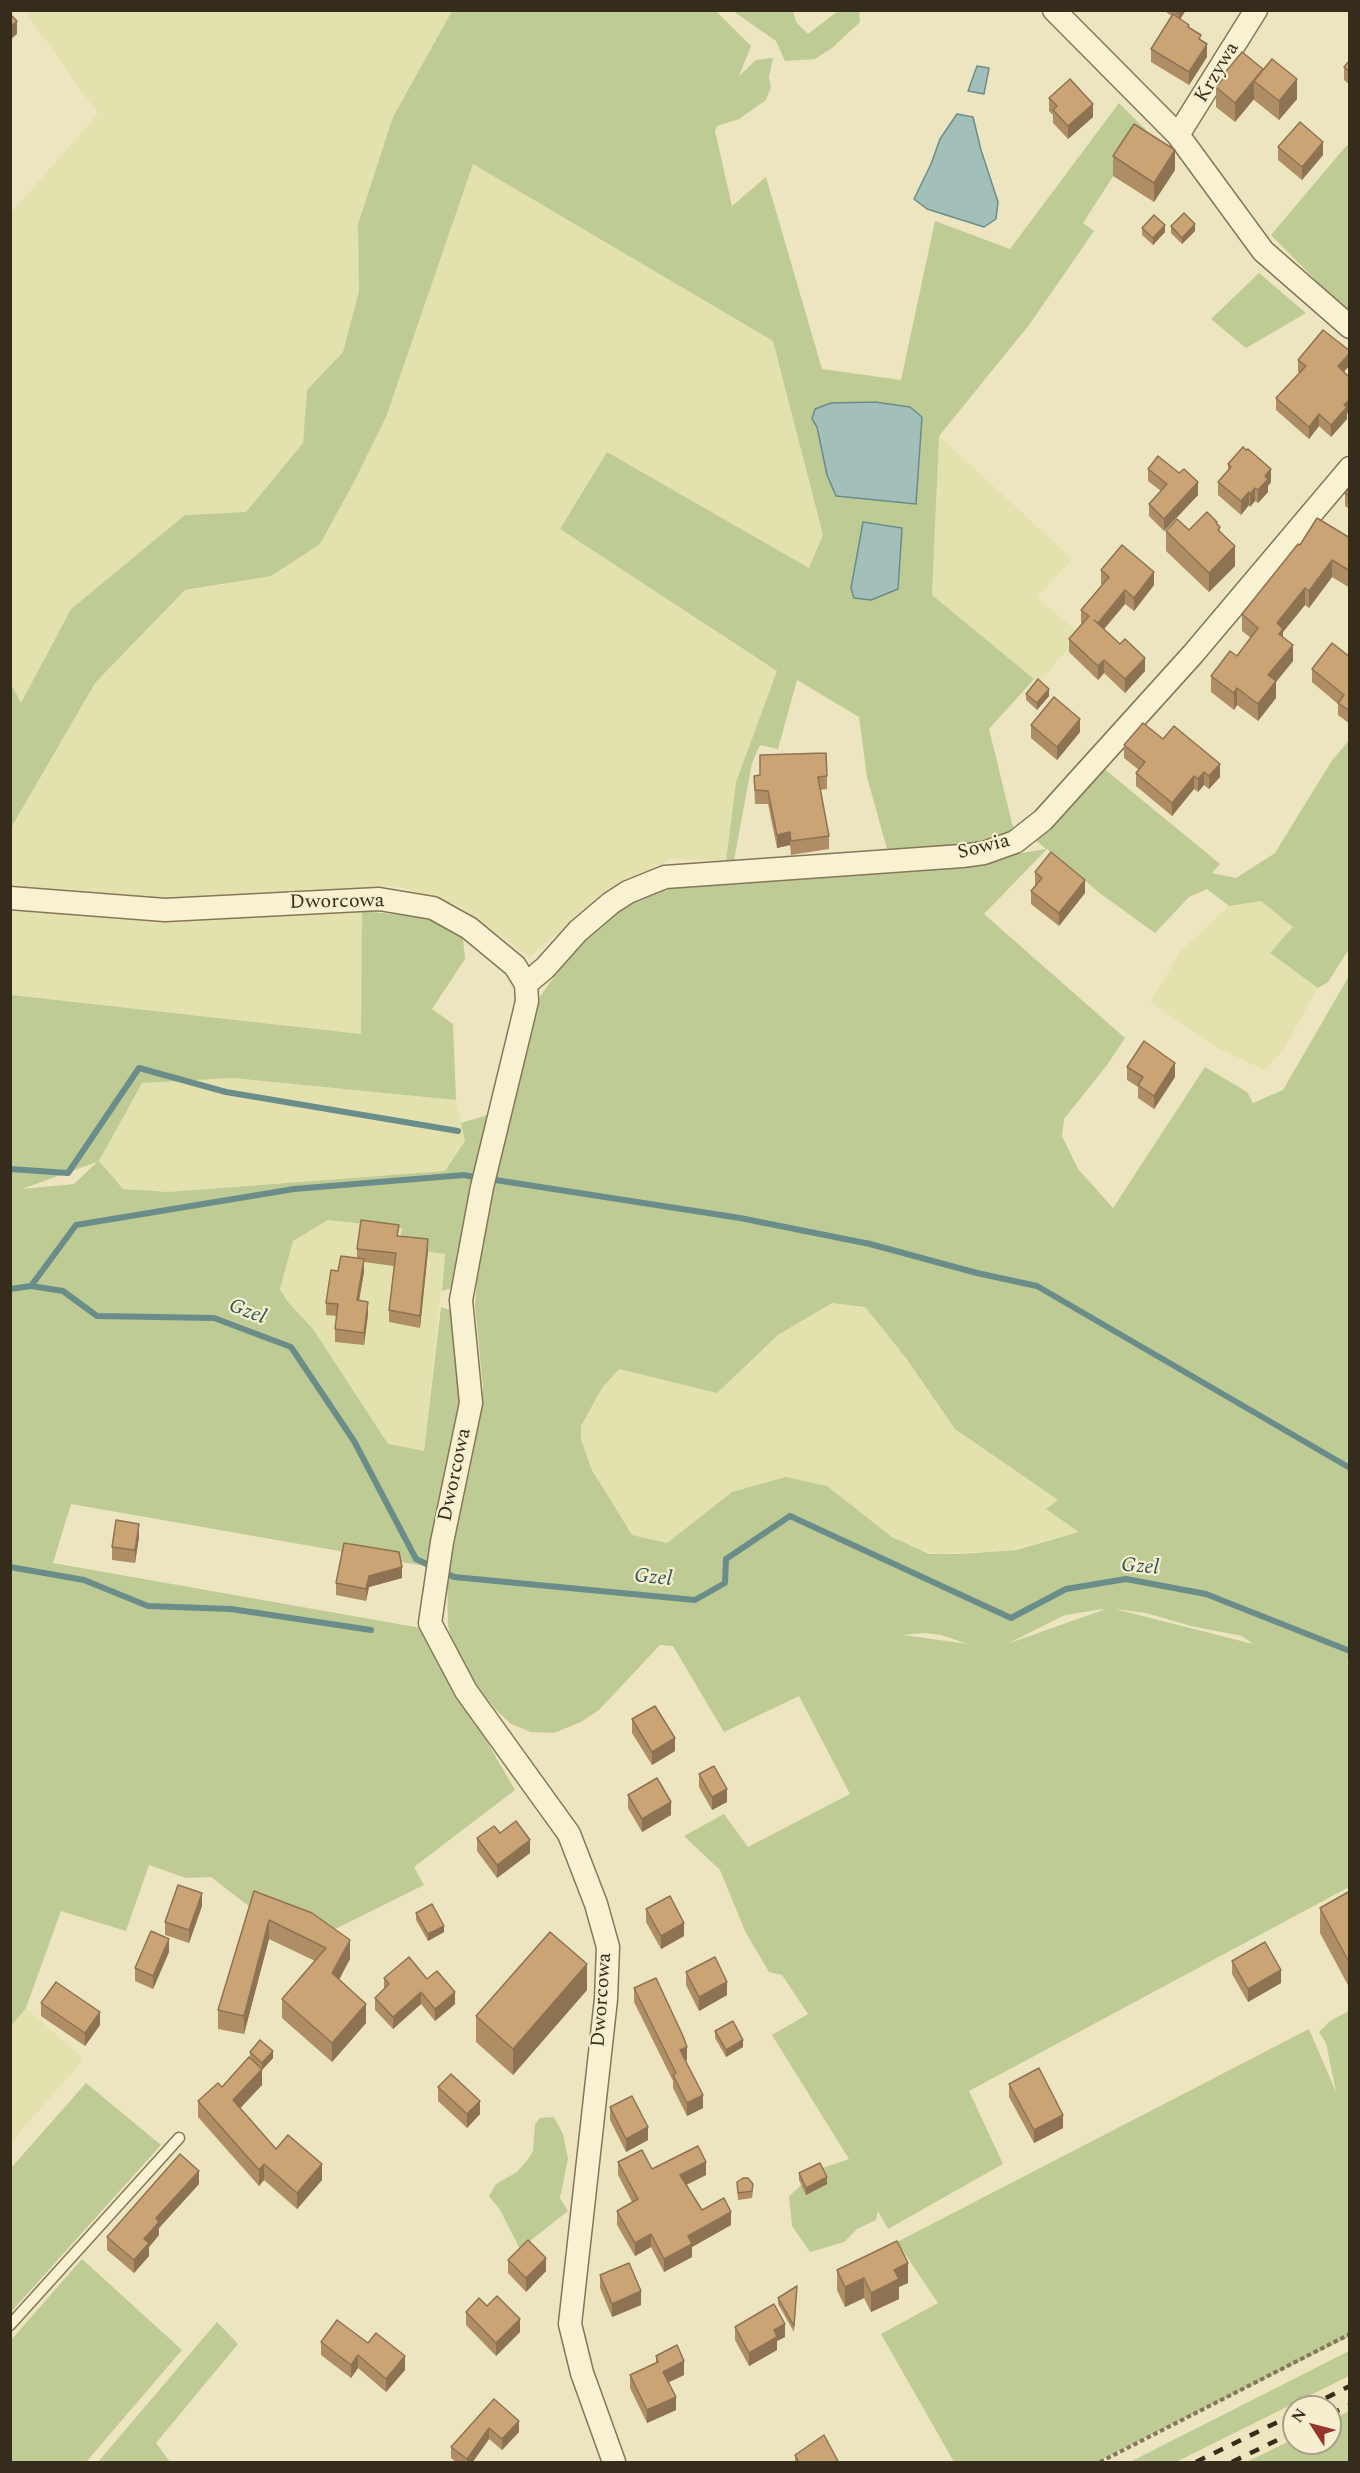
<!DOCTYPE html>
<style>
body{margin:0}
#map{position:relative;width:1360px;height:2473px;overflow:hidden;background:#ede5c0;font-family:Spectral,serif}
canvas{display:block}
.frame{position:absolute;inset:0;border:12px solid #362c1c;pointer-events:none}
.north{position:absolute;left:1282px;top:2395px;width:60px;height:60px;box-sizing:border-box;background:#f5efcf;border:2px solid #a9a187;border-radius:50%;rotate:306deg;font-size:16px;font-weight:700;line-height:24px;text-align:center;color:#362c1c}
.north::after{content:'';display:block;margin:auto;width:21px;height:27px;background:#943629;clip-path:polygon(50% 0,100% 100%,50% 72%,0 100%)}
</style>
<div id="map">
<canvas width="1360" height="2473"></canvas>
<div class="frame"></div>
<div class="north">N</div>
</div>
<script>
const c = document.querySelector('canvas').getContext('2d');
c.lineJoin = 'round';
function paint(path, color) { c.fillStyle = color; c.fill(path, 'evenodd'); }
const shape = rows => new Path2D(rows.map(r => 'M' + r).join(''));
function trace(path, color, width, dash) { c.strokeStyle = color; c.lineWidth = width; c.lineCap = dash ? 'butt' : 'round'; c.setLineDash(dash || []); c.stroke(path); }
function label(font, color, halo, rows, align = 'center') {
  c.font = font + ' Spectral,serif'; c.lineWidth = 4.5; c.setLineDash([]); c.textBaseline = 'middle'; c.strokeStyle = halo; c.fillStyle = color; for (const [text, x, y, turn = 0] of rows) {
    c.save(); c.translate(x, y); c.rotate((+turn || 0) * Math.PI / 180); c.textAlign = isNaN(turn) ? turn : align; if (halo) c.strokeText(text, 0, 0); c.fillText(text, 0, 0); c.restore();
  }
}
paint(shape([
 [25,11,452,11,393,117,358,224,359,291,343,352,307,390,303,443,246,512,185,515,71,609,21,704,11,682,11,213,98,114],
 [473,163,773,341,823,535,809,568,607,452,560,529,777,671,736,782,726,861,670,859,602,896,529,957,459,906,398,886,183,899,11,895,11,828,95,683,185,590,223,585,356,478,386,417],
 [939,436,1072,559,1037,597,1080,634,1086,627,1039,683,932,595],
 [1261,901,1293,927,1270,954,1318,988,1283,1050,1265,1070,1217,1048,1150,1001,1182,950,1229,906],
 [11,906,362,911,361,1034,11,995],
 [233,1078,456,1100,465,1141,445,1171,168,1192,123,1189,99,1161,142,1083],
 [328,1220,402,1228,399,1248,445,1254,424,1451,388,1445,313,1329,287,1301,280,1289,293,1241],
 [832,1303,865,1307,906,1358,955,1429,1059,1501,1047,1509,1080,1532,1003,1551,938,1554,920,1550,904,1543,877,1526,827,1486,732,1492,667,1543,632,1535,605,1494,587,1457,581,1440,581,1426,602,1388,619,1369,717,1393,778,1335],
 [26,2008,84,2059,11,2142,11,2026]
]), '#e3e1ad');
paint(shape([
 [452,11,716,11,751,46,739,76,756,60,773,58,769,77,771,87,766,100,739,119,717,126,715,131,732,206,766,177,822,369,901,380,935,221,1010,249,1119,103,1146,130,1134,144,1083,223,1094,231,1029,325,939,436,932,595,1034,679,989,729,1014,831,965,846,887,849,867,777,859,717,797,680,778,749,760,745,752,763,734,860,726,861,736,782,777,671,560,529,607,452,809,568,823,535,773,341,473,164,386,417,356,478,320,544,271,576,185,590,95,683,11,828,10,682,21,703,71,609,185,515,246,512,303,443,307,390,343,352,359,291,358,224,393,117],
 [733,11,793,11,796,22,808,34,838,11,859,11,860,22,832,48,815,59,785,61,776,41],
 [1347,145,1350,148,1349,314,1271,235],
 [1259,273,1306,313,1246,348,1211,319],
 [1349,740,1349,949,1328,982,1318,988,1270,953,1293,927,1261,901,1229,906,1207,889,1189,897,1155,933,1101,894,1047,849,984,914,1125,1038,1107,1065,1064,1119,1062,1136,1078,1169,1113,1208,1205,1067,1247,1092,1253,1103,1283,1090,1349,976,1350,1655,1347,1664,1350,1665,1349,1887,969,2091,1003,2164,888,2229,878,2211,876,2220,857,2229,844,2242,810,2252,792,2226,789,2196,820,2169,849,2159,772,2035,808,2014,782,1975,769,1972,745,1931,720,1870,684,1836,724,1814,748,1847,850,1794,799,1696,724,1732,673,1646,660,1645,599,1710,581,1722,554,1733,531,1732,511,1724,496,1710,455,1656,448,1625,447,1565,483,1389,475,1305,481,1222,536,1002,560,969,614,908,660,888,957,864,1046,849,1034,839,1102,767,1220,864,1212,873,1236,878,1275,853,1331,762],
 [832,1303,865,1307,906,1358,955,1429,1058,1500,1046,1509,1079,1532,1016,1550,960,1554,929,1554,892,1537,827,1486,786,1477,732,1492,667,1543,632,1535,592,1470,581,1440,581,1426,602,1388,619,1369,717,1393,778,1335],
 [1103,1609,1103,1610,1007,1644,1065,1615],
 [1115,1609,1146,1613,1191,1626,1242,1636,1253,1644],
 [925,1633,941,1635,968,1644,903,1635],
 [362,911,428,918,463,939,465,959,432,1009,453,1024,456,1100,233,1078,142,1083,99,1161,123,1189,168,1192,445,1171,465,1141,461,1123,494,1113,456,1287,442,1291,445,1254,399,1248,402,1228,328,1220,293,1241,280,1289,287,1301,313,1329,388,1444,424,1451,441,1307,456,1312,464,1398,431,1567,71,1504,53,1563,421,1628,515,1790,414,1867,424,1885,321,1936,254,1910,211,1877,186,1878,149,1865,126,1931,61,1911,26,2008,11,2026,11,995,361,1034],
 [97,1162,74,1184,22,1189],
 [1349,2011,1349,2337,1097,2462,954,2462,881,2334,938,2303,897,2242,1309,2029,1336,2092,1326,2043,1319,2032,1330,2021],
 [86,2083,161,2145,11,2312,11,2168],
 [554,2117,563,2134,568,2159,560,2198,568,2211,520,2249,500,2210,489,2196,496,2184,517,2172,529,2158,533,2151,535,2124,540,2118],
 [82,2259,182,2350,86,2462,11,2462,11,2340],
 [217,2322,238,2344,156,2443,170,2462,98,2462],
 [1349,2351,1349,2376,1176,2462,1130,2462],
 [1349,2411,1349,2462,1246,2462,1294,2439,1294,2443,1330,2443,1330,2421]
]), '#becb94');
const water = shape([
 [977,66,989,68,984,94,968,91,977,66],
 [957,114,973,117,981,150,998,202,996,219,984,227,927,209,914,199,931,164,940,139,957,114],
 [875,402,910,407,922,417,916,504,836,496,827,475,817,427,812,419,815,409,831,403,875,402],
 [863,522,902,528,898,589,871,600,854,598,851,588,863,522]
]);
paint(water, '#a3bfba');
trace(water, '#6a8d89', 1.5);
trace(shape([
 [10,1169,68,1173,139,1068,226,1092,458,1131],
 [489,1179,740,1218,870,1244,977,1273,1037,1286,1350,1468],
 [31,1286,76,1225,294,1189,464,1175,479,1178],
 [10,1289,31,1286,63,1291,97,1316,214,1318,291,1347,354,1441,416,1559,433,1567],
 [10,1567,84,1580,148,1606,231,1609,371,1630],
 [442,1571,454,1577,695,1600,725,1583,726,1559,790,1516,1011,1618,1066,1589,1126,1579,1206,1594,1350,1651]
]), '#6a8d89', 6);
const service = shape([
 [10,2325,179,2138]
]);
const minor = shape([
 [1054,10,1178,135,1263,251,1350,327],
 [1178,135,1256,10],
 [10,898,165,910,379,899,433,908,469,928,515,966,526,984,527,1001,523,1018,482,1187,461,1300,471,1403,442,1542,430,1623,466,1691,569,1834,596,1904,608,1947,606,1999,570,2324,582,2373,614,2462],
 [526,984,545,968,578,931,611,903,628,892,665,877,962,856,984,853,1015,842,1043,820,1193,654,1350,468]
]);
trace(service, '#867658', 13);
trace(minor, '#867658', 25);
trace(shape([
 [1100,2462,1350,2334]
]), '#867658', 4, [4.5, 3]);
trace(service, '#f8f2d3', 10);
trace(minor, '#f8f2d3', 22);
trace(shape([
 [1308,2407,1350,2386],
 [1330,2414,1350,2405],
 [1196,2462,1294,2414],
 [1232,2462,1294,2432]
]), '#362c1c', 4.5, [10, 10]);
paint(shape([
 [1163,10,1186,10,1180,19,1201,40,1207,57,1189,85,1151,62,1151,49,1172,16],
 [1242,52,1297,99,1279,120,1254,100,1254,99,1235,122,1216,107,1216,87,1223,79,1223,75],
 [1350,60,1350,85,1344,80,1344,67],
 [1049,98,1093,117,1068,139,1053,123,1053,115,1049,111],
 [1278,147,1323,155,1302,180,1278,160],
 [1113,156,1175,170,1154,202,1113,176],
 [1171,226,1195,231,1182,244,1171,233],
 [1142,228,1165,232,1153,245,1142,235],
 [1298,360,1350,365,1344,372,1347,419,1331,437,1319,426,1309,439,1276,410,1276,398,1300,373,1298,372],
 [1228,464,1271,482,1268,486,1268,492,1258,503,1255,501,1250,507,1249,505,1241,515,1218,495,1218,482,1228,470],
 [1148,469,1179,473,1198,495,1164,531,1149,516,1149,504,1161,491,1148,481],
 [1350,487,1350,509,1345,506,1345,493],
 [1217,524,1235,566,1209,592,1166,551,1166,531,1189,530],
 [1350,538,1350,588,1332,577,1309,608,1305,605,1283,632,1283,637,1293,661,1276,682,1276,698,1258,721,1237,705,1234,710,1211,692,1211,676,1237,656,1251,638,1242,631,1242,614,1300,545],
 [1101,570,1154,585,1134,611,1125,604,1104,629,1145,671,1125,693,1104,673,1098,680,1069,652,1069,639,1082,623,1081,623,1081,610,1102,585,1101,584],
 [1350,657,1350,724,1338,715,1338,704,1312,682,1312,669],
 [1026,694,1049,696,1037,710,1026,700],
 [1031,725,1080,732,1057,760,1031,738],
 [1163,739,1220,777,1209,789,1204,785,1198,792,1194,789,1172,816,1136,786,1136,773,1139,770,1124,758,1124,745],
 [754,776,827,776,827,789,820,790,829,836,829,849,791,855,790,845,777,848,768,804,755,804],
 [1035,872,1085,893,1059,926,1031,904,1031,891,1035,886],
 [1127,1067,1175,1077,1154,1109,1138,1098,1138,1087,1127,1080],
 [399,1236,428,1251,420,1328,389,1322,389,1310,394,1266,364,1262,364,1272,359,1300,368,1314,364,1345,335,1342,335,1329,337,1316,326,1315,326,1303,338,1271,357,1258,357,1249],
 [139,1537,135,1563,112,1560,112,1547],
 [402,1578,369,1587,366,1601,336,1595,336,1583],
 [632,1719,675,1751,652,1765,632,1733],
 [699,1774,727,1802,712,1810,699,1787],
 [628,1795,671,1815,642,1832,628,1808],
 [500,1833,530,1853,497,1878,477,1851,477,1838],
 [254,1891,350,1959,339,1980,366,2023,332,2062,282,2018,282,1999,315,1961,269,1939,244,2034,218,2029,218,2010],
 [1350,1891,1350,1989,1320,1933,1320,1908],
 [202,1906,189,1943,165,1935,165,1922],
 [646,1909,684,1936,661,1949,646,1922],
 [416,1913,444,1932,428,1941,416,1920],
 [169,1952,153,1989,135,1981,135,1968],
 [1232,1961,1281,1983,1248,2002,1232,1974],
 [686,1972,727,1995,699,2011,686,1985],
 [384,1978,427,1979,455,2004,435,2021,421,2004,393,2029,375,2010,375,1998,384,1989],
 [634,1988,687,2060,686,2061,703,2108,687,2116,673,2088,673,2081,634,2002],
 [587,1990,513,2075,476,2042,476,2016],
 [41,2003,100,2025,85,2046,41,2016],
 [715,2031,743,2047,726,2057,715,2038],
 [250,2052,273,2058,262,2070,262,2069,262,2085,240,2108,276,2149,322,2180,297,2209,264,2180,259,2186,198,2117,198,2101,222,2087,250,2058],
 [1009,2084,1063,2128,1034,2143,1009,2097],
 [438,2087,480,2114,467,2128,438,2101],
 [610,2107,648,2140,626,2152,610,2120],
 [618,2162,652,2169,706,2175,686,2185,702,2210,731,2225,692,2247,692,2257,664,2272,651,2247,635,2256,617,2225,617,2211,632,2202,618,2175],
 [799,2173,827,2184,806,2195,799,2180],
 [737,2182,753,2190,752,2198,738,2200],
 [199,2184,159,2228,159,2235,149,2247,149,2256,134,2273,107,2250,107,2237],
 [508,2260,546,2271,526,2292,508,2273],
 [837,2270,908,2283,899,2287,899,2299,871,2312,864,2298,845,2307,837,2290],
 [600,2275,641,2305,612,2317,600,2288],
 [797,2286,794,2332,778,2304,778,2298],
 [487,2306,520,2332,496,2356,466,2325,466,2312],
 [735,2327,785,2337,777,2341,777,2350,749,2366,735,2340],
 [321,2342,368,2343,405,2370,386,2392,358,2368,351,2378,321,2355],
 [656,2356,684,2375,669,2382,676,2410,647,2423,630,2388,630,2375,656,2363],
 [494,2399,519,2432,502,2450,489,2439,472,2463,457,2463,451,2458,451,2447],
 [795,2455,839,2463,795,2463]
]), '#af8d65');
paint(shape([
 [1181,10,1186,10,1179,21,1179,14],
 [17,21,17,34,10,40,10,27],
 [1207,44,1207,57,1189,85,1189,72],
 [1263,69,1254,81,1254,99,1235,122,1235,103],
 [1297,79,1297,99,1279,120,1279,101],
 [1093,104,1093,117,1068,139,1068,126],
 [1323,142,1323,155,1302,180,1302,167],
 [1175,150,1175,170,1154,202,1154,183],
 [1195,224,1195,231,1182,244,1182,238],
 [1165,225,1165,232,1153,245,1153,238],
 [1350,353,1350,365,1338,378,1338,366],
 [1350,399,1350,411,1347,414,1347,419,1331,437,1331,425,1344,405],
 [1319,414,1319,426,1309,439,1309,427],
 [1271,469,1271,482,1268,486,1268,492,1258,503,1258,490,1265,476],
 [1198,482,1198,495,1164,531,1164,519],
 [1255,488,1255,501,1250,507,1250,494],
 [1249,492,1249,505,1241,515,1241,501],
 [1235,546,1235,566,1209,592,1209,573],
 [1332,560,1332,577,1309,608,1309,591],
 [1154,572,1154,585,1134,611,1134,598],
 [1305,588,1305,605,1283,632,1283,645,1279,650,1277,623],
 [1125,590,1125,604,1098,636,1098,623],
 [1293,645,1293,661,1276,682,1276,698,1258,721,1258,704,1268,675],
 [1145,658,1145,671,1125,693,1125,679],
 [1104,660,1104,673,1098,680,1098,666],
 [1237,688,1237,705,1234,710,1234,693],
 [1049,689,1049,696,1037,710,1037,703],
 [1080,719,1080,732,1057,760,1057,747],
 [1220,764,1220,777,1209,789,1209,776],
 [1204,772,1204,785,1198,792,1198,779],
 [1194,776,1194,789,1172,816,1172,803],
 [790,832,790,845,777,848,777,835],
 [1085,880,1085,893,1059,926,1059,913],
 [1175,1063,1175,1077,1154,1109,1154,1096],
 [428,1239,428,1251,420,1328,420,1316],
 [364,1259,364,1272,357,1312,357,1300],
 [368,1302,368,1314,364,1345,364,1333],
 [139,1524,139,1537,135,1563,135,1550],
 [402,1567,402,1578,369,1587,366,1601,366,1589,369,1576],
 [675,1738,675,1751,652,1765,652,1752],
 [727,1789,727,1802,712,1810,712,1797],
 [671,1802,671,1815,642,1832,642,1819],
 [530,1840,530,1853,497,1878,497,1865],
 [202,1893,202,1906,189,1943,189,1930],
 [269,1920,269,1939,244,2034,244,2016],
 [684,1923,684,1936,661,1949,661,1936],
 [444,1926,444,1932,428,1941,428,1934],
 [169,1939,169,1952,153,1989,153,1976],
 [350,1940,350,1959,332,1992,332,1973],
 [587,1964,587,1990,513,2075,513,2049],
 [1281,1970,1281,1983,1248,2002,1248,1989],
 [727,1982,727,1995,699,2011,699,1997],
 [421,1992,421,2004,393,2029,393,2017],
 [455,1992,455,2004,435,2021,435,2009],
 [366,2004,366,2023,332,2062,332,2043],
 [100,2012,100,2025,85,2046,85,2033],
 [743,2040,743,2047,726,2057,726,2050],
 [687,2047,687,2060,680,2063,680,2050],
 [273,2051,273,2058,262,2070,262,2063],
 [262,2069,262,2085,233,2116,233,2100],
 [703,2095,703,2108,687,2116,687,2103],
 [480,2101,480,2114,467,2128,467,2114],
 [1063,2115,1063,2128,1034,2143,1034,2130],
 [648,2127,648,2140,626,2152,626,2139],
 [706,2162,706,2175,680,2188,680,2175],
 [264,2164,264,2180,259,2186,259,2170],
 [322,2164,322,2180,297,2209,297,2193],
 [199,2171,199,2184,159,2228,159,2235,149,2247,149,2256,134,2273,134,2260,156,2218],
 [827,2177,827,2184,806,2195,806,2188],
 [731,2212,731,2225,692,2247,692,2257,664,2272,664,2259,688,2236],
 [651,2234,651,2247,635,2256,635,2243],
 [546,2258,546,2271,526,2292,526,2278],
 [908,2263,908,2283,899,2287,899,2299,871,2312,871,2293,894,2270],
 [864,2278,864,2298,845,2307,845,2287],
 [641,2291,641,2305,612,2317,612,2304],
 [520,2319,520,2332,496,2356,496,2343],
 [785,2324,785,2337,777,2341,777,2350,749,2366,749,2353,774,2330],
 [358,2355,358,2368,351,2378,351,2365],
 [405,2356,405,2370,386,2392,386,2379],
 [684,2361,684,2375,663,2385,663,2372],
 [676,2397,676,2410,647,2423,647,2410],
 [519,2421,519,2432,502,2450,502,2439],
 [489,2428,489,2439,472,2463,467,2463,467,2459]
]), '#8e7353');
const building = shape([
 [1173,10,1181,10,1179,14,1173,10],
 [10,14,17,21,10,27,10,14],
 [1173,14,1189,25,1188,27,1201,35,1199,39,1207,44,1189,72,1151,49,1173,14],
 [1242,52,1263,69,1235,103,1216,87,1225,76,1223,75,1242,52],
 [1272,59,1297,79,1279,101,1254,81,1272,59],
 [1350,60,1350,72,1344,67,1350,60],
 [1070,79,1093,104,1068,126,1053,110,1057,106,1049,98,1070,79],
 [1300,122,1323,142,1302,167,1278,147,1300,122],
 [1134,124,1175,150,1154,183,1113,156,1134,124],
 [1184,213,1195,224,1182,238,1171,226,1184,213],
 [1154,215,1165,225,1153,238,1142,228,1154,215],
 [1323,330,1350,351,1350,353,1338,366,1350,378,1350,399,1344,405,1347,407,1331,425,1319,414,1309,427,1276,398,1306,366,1298,360,1323,330],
 [1243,447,1246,450,1248,449,1271,469,1265,476,1268,479,1258,490,1255,488,1250,494,1249,492,1241,501,1218,482,1231,467,1228,464,1243,447],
 [1158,456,1179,473,1184,469,1198,482,1164,519,1149,504,1167,484,1148,469,1158,456],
 [1350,487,1350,496,1345,493,1350,487],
 [1207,512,1217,522,1216,523,1220,527,1218,530,1235,546,1209,573,1166,531,1177,519,1189,530,1207,512],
 [1317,518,1350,538,1350,571,1332,560,1309,591,1305,588,1277,623,1283,629,1279,634,1293,645,1268,675,1276,681,1258,704,1237,688,1234,693,1211,676,1230,651,1237,656,1258,628,1242,614,1298,544,1300,545,1317,518],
 [1122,545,1154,572,1134,598,1125,590,1098,623,1094,620,1120,644,1125,639,1145,658,1125,679,1104,660,1098,666,1069,639,1089,616,1081,610,1109,577,1101,570,1122,545],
 [1332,643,1350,657,1350,711,1338,703,1344,695,1312,669,1332,643],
 [1038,679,1049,689,1037,703,1026,694,1038,679],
 [1054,697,1080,719,1057,747,1031,725,1054,697],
 [1143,723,1163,739,1174,726,1220,764,1209,776,1204,772,1198,779,1194,776,1172,803,1136,773,1145,762,1124,745,1143,723],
 [826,753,827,776,818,777,829,836,791,841,790,832,777,835,768,791,755,790,754,776,760,775,760,755,826,753],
 [1051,852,1085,880,1059,913,1031,891,1042,878,1035,872,1051,852],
 [1144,1041,1175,1063,1154,1096,1138,1085,1143,1077,1127,1067,1144,1041],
 [361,1220,399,1225,397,1236,428,1239,420,1316,389,1310,396,1253,357,1249,361,1220],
 [341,1256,364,1259,357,1300,368,1302,364,1333,335,1329,338,1304,326,1303,331,1270,338,1271,341,1256],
 [116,1520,139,1524,135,1550,112,1547,116,1520],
 [344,1543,399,1552,402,1567,369,1576,366,1589,336,1583,344,1543],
 [655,1706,675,1738,652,1752,632,1719,655,1706],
 [714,1766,727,1789,712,1797,699,1774,714,1766],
 [657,1778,671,1802,642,1819,628,1795,657,1778],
 [516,1821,530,1840,497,1865,477,1838,494,1826,500,1833,516,1821],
 [178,1885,202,1893,189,1930,165,1922,178,1885],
 [254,1891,312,1913,350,1940,332,1973,366,2004,332,2043,282,1999,326,1948,269,1920,244,2016,218,2010,254,1891],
 [1350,1891,1350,1964,1320,1908,1350,1891],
 [670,1896,684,1923,661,1936,646,1909,670,1896],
 [432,1904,444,1926,428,1934,416,1913,432,1904],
 [151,1931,169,1939,153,1976,135,1968,151,1931],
 [550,1932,587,1964,513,2049,476,2016,550,1932],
 [1265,1942,1281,1970,1248,1989,1232,1961,1265,1942],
 [409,1957,427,1979,437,1971,455,1992,435,2009,421,1992,393,2017,375,1998,389,1984,384,1978,409,1957],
 [715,1957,727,1982,699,1997,686,1972,715,1957],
 [656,1978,683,2036,687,2047,680,2050,703,2095,687,2103,673,2075,676,2073,634,1988,656,1978],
 [56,1982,100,2012,85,2033,41,2003,56,1982],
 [733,2021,743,2040,726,2050,715,2031,733,2021],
 [260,2040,273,2051,262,2063,250,2052,260,2040],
 [249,2057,262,2069,233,2100,276,2149,288,2135,322,2164,297,2193,264,2164,259,2170,198,2101,218,2083,222,2087,249,2057],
 [1039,2068,1063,2115,1034,2130,1009,2084,1039,2068],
 [451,2074,480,2101,467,2114,438,2087,451,2074],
 [632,2096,648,2127,626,2139,610,2107,632,2096],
 [698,2146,706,2162,680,2175,702,2210,724,2198,731,2212,688,2236,692,2244,664,2259,651,2234,635,2243,617,2211,638,2199,618,2162,642,2150,652,2169,698,2146],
 [180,2154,199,2171,156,2218,159,2222,144,2239,149,2243,134,2260,107,2237,180,2154],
 [820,2163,827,2177,806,2188,799,2173,820,2163],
 [743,2178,748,2178,753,2184,752,2191,738,2193,737,2182,743,2178],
 [528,2240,546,2258,526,2278,508,2260,528,2240],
 [897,2241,908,2263,894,2270,899,2279,871,2293,864,2278,845,2287,837,2270,897,2241],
 [629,2263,641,2291,612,2304,600,2275,629,2263],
 [797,2286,794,2326,778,2298,797,2286],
 [497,2296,520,2319,496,2343,466,2312,479,2298,487,2306,497,2296],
 [774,2304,785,2324,774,2330,777,2337,749,2353,735,2327,774,2304],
 [337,2320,368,2343,376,2333,405,2356,386,2379,358,2355,351,2365,321,2342,337,2320],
 [677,2345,684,2361,663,2372,676,2397,647,2410,630,2375,658,2362,656,2356,677,2345],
 [494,2399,519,2421,502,2439,489,2428,467,2459,451,2447,494,2399],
 [824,2435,839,2463,799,2463,795,2455,824,2435]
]);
paint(building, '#cba476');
trace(building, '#8e7353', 1.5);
label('20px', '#362c1c', '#f5efcf', [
 ["Krzywa",1218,73,-59],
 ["Sowia",984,848,-14],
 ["Dworcowa",337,903,-1],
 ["Dworcowa",456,1475,-78],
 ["Dworcowa",603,2000,-86]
]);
label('italic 21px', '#2c5355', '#f5efcf', [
 ["Gzel",247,1313,21],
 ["Gzel",1140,1568,5],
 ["Gzel",653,1579,6]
]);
</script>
